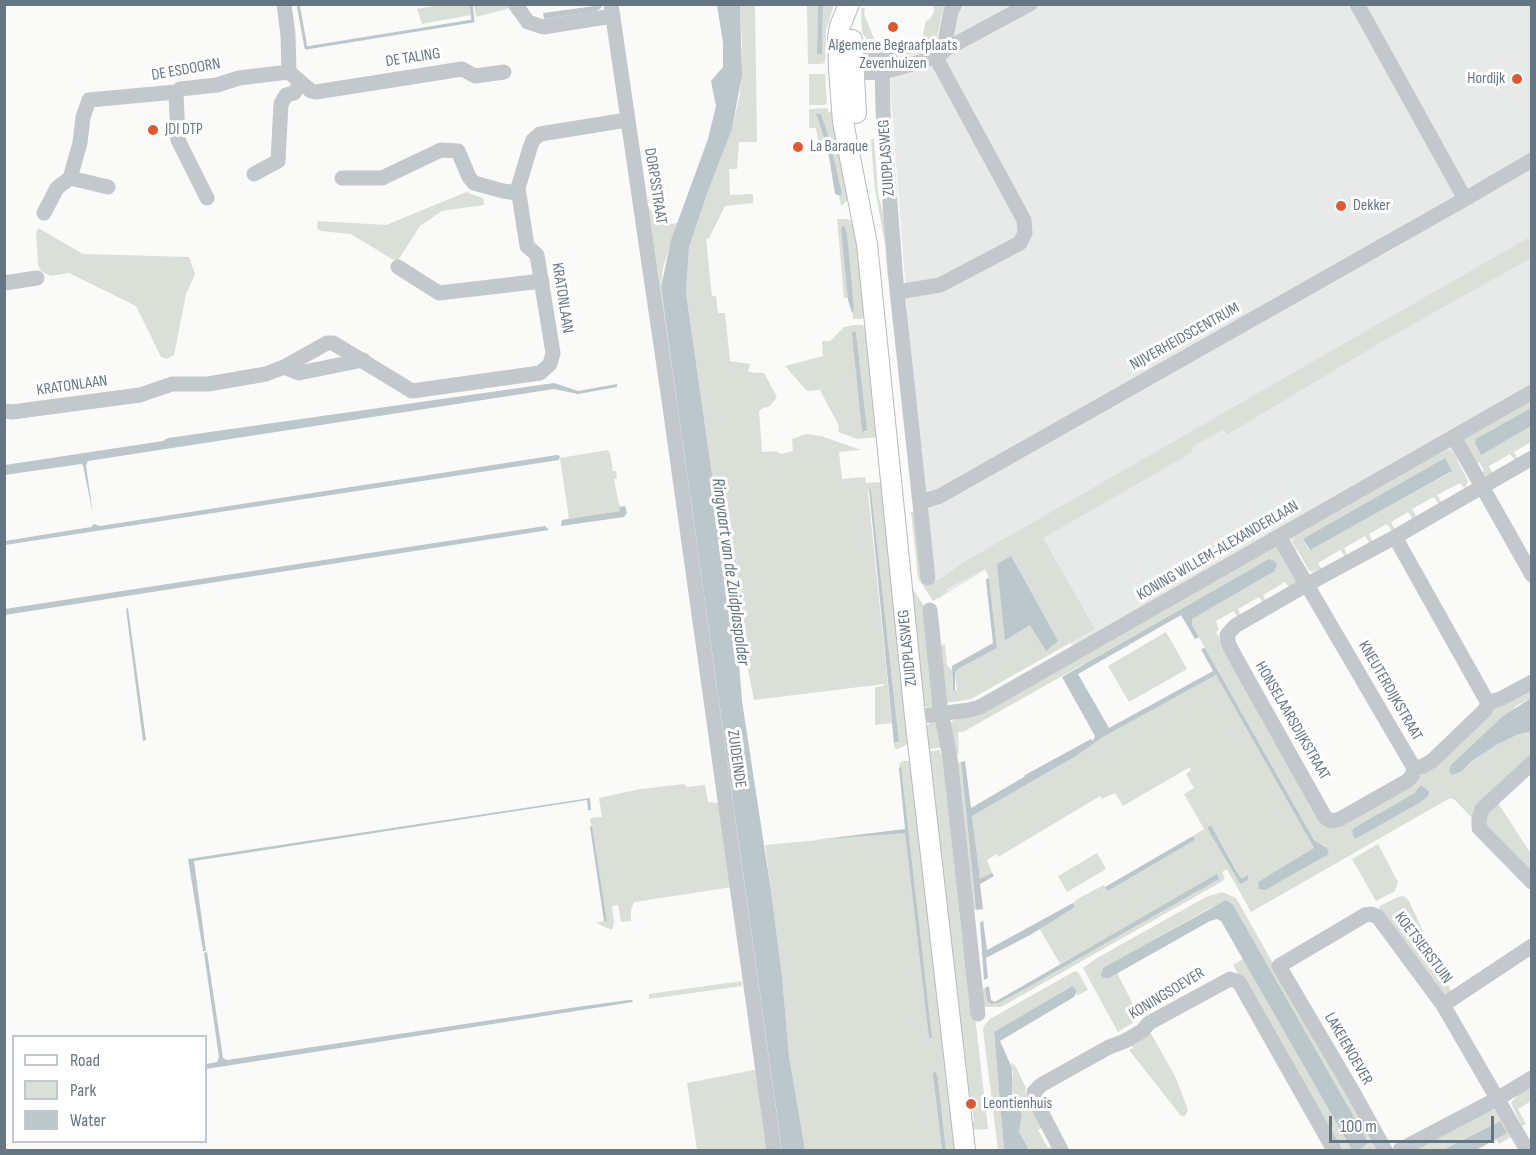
<!DOCTYPE html>
<style>
body{margin:0}
#map{position:relative;width:1536px;height:1155px;overflow:hidden;background:#fafaf8;font-family:"Sofia Sans Condensed",sans-serif}
canvas{display:block}
.frame{position:absolute;inset:0;border:6px solid #657683;pointer-events:none}
.legend{position:absolute;left:12px;top:1035px;width:195px;height:108px;box-sizing:border-box;background:#fff;border:2px solid #c1c8cd;margin:0;padding:8px 10px;list-style:none;font-size:18px;color:#657683}
.legend li{display:flex;align-items:center;gap:12px;height:30px}
.legend b{width:30px;border:2px solid #c1c8cd}
.scale{position:absolute;left:1329px;top:1116px;width:165px;height:27px;box-sizing:border-box;border:3px solid #657683;border-top:0;padding-left:8px;font-size:18px;line-height:21px;white-space:nowrap;color:#657683;-webkit-text-stroke:4px #fff;paint-order:stroke}
</style>
<div id="map">
<canvas width="1536" height="1155"></canvas>
<div class="frame"></div>
<ul class="legend">
<li><b style="height:8px;background:#fff"></b>Road</li>
<li><b style="height:16px;background:#dadfd7"></b>Park</li>
<li><b style="height:16px;background:#bbc7cb"></b>Water</li>
</ul>
<div class="scale">100 m</div>
</div>
<script>
const c = document.querySelector('canvas').getContext('2d');
c.lineJoin = 'round';
function paint(path, color) { c.fillStyle = color; c.fill(path, 'evenodd'); }
const shape = rows => new Path2D(rows.map(r => 'M' + r).join(''));
function trace(path, color, width, dash) { c.strokeStyle = color; c.lineWidth = width; c.lineCap = dash ? 'butt' : 'round'; c.setLineDash(dash || []); c.stroke(path); }
function label(font, color, halo, rows, align = 'center') {
  c.font = font + ' "Sofia Sans Condensed",sans-serif'; c.lineWidth = 6; c.setLineDash([]); c.textBaseline = 'middle'; c.strokeStyle = halo; c.fillStyle = color; for (const [text, x, y, turn = 0] of rows) {
    c.save(); c.translate(x, y); c.rotate((+turn || 0) * Math.PI / 180); c.textAlign = isNaN(turn) ? turn : align; if (halo) c.strokeText(text, 0, 0); c.fillText(text, 0, 0); c.restore();
  }
}
paint(shape([
 [944,5,1531,5,1531,418,1186,613,1084,666,1014,552,938,599,913,386,890,84,895,53,937,46]
]), '#e8e9e9');
paint(shape([
 [474,5,509,5,507,9,476,17],
 [740,5,755,5,757,142,739,142,737,169,729,169,730,195,753,194,753,203,725,206,709,238,706,239,712,296,716,296,718,313,725,313,730,361,750,364,748,372,764,373,777,397,770,406,763,408,759,411,762,452,775,451,782,454,793,451,792,439,806,434,821,436,861,450,839,452,842,479,865,477,866,483,883,482,911,736,908,744,898,749,895,749,894,743,899,742,871,491,869,489,868,492,892,725,891,723,875,725,875,687,884,686,884,684,754,700,746,660,739,663,686,293,689,247,707,194,732,129,740,94,742,45],
 [807,5,818,5,817,54,822,54,823,5,834,5,826,30,825,63,820,64,808,64],
 [933,5,944,5,936,42,933,46,927,47,925,46,923,34,926,21,930,19,934,12],
 [434,6,470,5,471,15,422,24,417,9],
 [861,8,865,8,864,14,877,46,914,47,912,52,908,54,878,53,862,33],
 [809,74,825,74,827,104,825,105,809,105],
 [828,108,828,112,839,111,849,199,841,206,828,135,816,115,828,150,820,152,816,128,809,128,809,109],
 [871,139,874,139,878,194,887,227,888,280,885,244,875,189],
 [469,191,468,193,483,198,484,205,442,211,420,226,397,262,351,234,320,231,317,228,318,221,386,225],
 [647,205,663,225,677,223,663,268,661,287,782,1150,778,1150,658,271],
 [837,219,848,219,856,225,864,315,862,319,853,319,842,226,848,298,844,298],
 [38,228,83,254,189,257,195,274,186,294,174,355,166,359,161,357,136,306,69,273,50,276,41,271,38,265,36,233],
 [1528,238,1531,243,1531,258,1383,341,1228,434,1223,430,1193,446,1191,453,1043,538,1095,629,971,699,946,703,940,646,945,644,947,666,952,670,953,690,957,690,955,673,958,669,997,648,989,578,985,569,946,589,947,592,933,601,918,578,911,512,916,512,924,582,939,580,964,562],
 [854,325,862,325,866,328,877,437,857,439,838,432,839,426,820,390,807,391,785,366,823,356,822,341,830,341,844,327],
 [853,331,856,332,866,420,866,432,864,432,862,431],
 [1531,398,1531,408,1475,441,1481,454,1531,426,1531,442,1514,452,1519,460,1516,461,1510,454,1489,466,1493,474,1484,476,1480,474,1484,471,1479,462,1474,465,1463,440,1465,437],
 [607,450,610,453,613,471,616,471,617,479,614,479,619,505,621,505,619,508,620,511,569,519,560,458],
 [1449,450,1454,454,1468,481,1466,486,1464,488,1460,483,1437,495,1442,503,1439,505,1434,497,1412,509,1417,518,1413,519,1408,512,1391,522,1395,530,1392,531,1387,524,1369,534,1373,542,1370,544,1365,536,1344,548,1348,557,1346,558,1340,550,1318,563,1321,569,1312,572,1308,569,1293,542,1295,536,1444,451],
 [1445,458,1451,472,1309,550,1303,540],
 [1276,546,1298,580,1290,589,1285,582,1263,595,1267,603,1264,604,1259,597,1238,609,1241,617,1238,619,1234,611,1216,621,1219,630,1216,632,1324,823,1346,819,1491,707,1531,686,1531,698,1516,706,1463,771,1473,760,1498,744,1517,735,1531,731,1531,758,1474,820,1455,800,1450,798,1251,912,1227,869,1222,872,1225,878,1221,882,1001,1007,986,1007,980,1004,978,992,985,988,987,1001,991,1004,1217,875,1060,964,1039,928,1075,907,1073,903,1079,898,1104,885,1108,891,1195,840,1193,836,1204,829,1184,794,1194,788,1186,774,1191,770,1190,767,1123,806,1115,793,1102,799,1100,796,998,857,996,854,987,860,992,873,980,880,972,816,1076,756,1103,737,1216,675,1314,848,1262,891,1329,854,1325,846,1314,840,1192,625,1192,619,1195,617,1275,571,1277,565,1274,560,1269,559,963,732,958,732,959,754,952,752,950,723,955,719],
 [1211,825,1242,879,1248,876,1240,884,1207,828],
 [911,586,926,609,937,707,928,708,922,704],
 [1166,632,1187,669,1129,702,1108,666],
 [931,722,937,722,941,748,924,749,925,728],
 [940,750,940,754,943,755,962,939,967,947,988,1129,972,1130,971,1122,974,1122,972,1106,970,1099,965,1099,924,752],
 [902,761,910,761,913,763,956,1150,946,1150,938,1079,933,1076,942,1150,805,1150,789,1056,782,976,765,845,905,832,929,1037,932,1038,899,765],
 [959,762,961,762,976,910,972,910,954,765],
 [684,784,687,787,705,785,708,802,719,803,732,887,634,902,631,910,631,921,621,922,618,905,612,906,614,923,612,930,596,923,607,920,590,818,602,817,599,798,641,789],
 [1498,803,1531,854,1531,874,1485,824,1486,815],
 [1378,844,1398,882,1395,891,1376,901,1352,859],
 [1097,853,1106,869,1067,892,1058,876],
 [1222,892,1236,898,1377,1147,1374,1150,1358,1150,1367,1144,1227,900,1206,910,1103,969,1109,978,1117,973,1140,1018,1118,1032,1083,968,1097,958,1206,897],
 [1404,896,1409,901,1452,993,1448,995,1444,995,1379,909,1380,906,1398,897],
 [1243,959,1352,1150,1338,1150,1233,965],
 [1075,971,1078,972,1088,990,1076,996,1077,993,1072,986,994,1032,1004,1150,998,1150,983,1029,984,1026,990,1019],
 [742,981,742,986,649,999,649,994],
 [1150,1032,1176,1078,1188,1110,1185,1116,1181,1116,1129,1050,1133,1048,1131,1045],
 [1011,1062,1016,1067,1026,1088,1025,1092,1044,1126,1038,1130,1048,1148,1055,1145,1053,1150,1029,1150,1022,1140,1019,1132,1022,1115,1014,1099,1011,1086,1013,1074],
 [754,1070,758,1071,769,1150,697,1150,687,1083],
 [1531,1084,1531,1101,1518,1109,1526,1124,1522,1126,1511,1103,1517,1096,1515,1094],
 [1490,1109,1497,1111,1513,1136,1499,1144,1496,1139,1506,1133,1499,1121,1443,1150,1411,1150]
]), '#dadfd7');
paint(shape([
 [602,5,601,8,597,11,544,19,543,13],
 [717,5,740,5,742,75,732,129,707,194,689,247,686,293,739,663,742,701,771,891,782,976,789,1056,805,1150,782,1150,661,287,671,240,708,139,716,106,711,81,723,67,723,43],
 [818,5,823,5,822,54,817,54],
 [816,114,821,114,828,135,842,194,840,196,835,194,828,150],
 [844,225,847,234,854,309,852,313,848,300,841,228],
 [853,331,856,332,866,420,867,430,864,432,862,431,852,333],
 [554,383,578,391,617,384,617,387,578,394,554,389,88,461,86,465,93,515,83,465,81,464,5,475,5,465,163,441,168,438],
 [1531,408,1531,426,1481,455,1475,443,1476,439],
 [557,455,560,456,559,460,5,545,5,541,91,527,94,524,100,526],
 [1445,458,1452,471,1310,550,1303,539],
 [869,489,871,490,899,742,897,742,894,743],
 [625,506,627,513,624,517,561,526,562,520,620,511,619,507],
 [545,526,549,530,5,615,5,609],
 [1011,556,1058,641,1046,651,1030,625,1005,640,997,564],
 [1269,559,1275,561,1277,565,1275,571,1192,619,1192,625,1199,637,1195,639,1181,615,1078,674,1109,728,1213,671,1201,649,1205,648,1314,840,1327,848,1329,854,1265,890,1259,889,1258,882,1314,848,1216,675,1103,737,1076,756,972,816,980,879,992,873,994,876,980,884,983,909,976,910,961,762,965,761,971,808,1024,777,1025,775,1091,739,1093,741,1095,736,1062,677],
 [989,578,997,648,958,669,955,673,955,691,953,690,952,666,993,643,986,581,986,579],
 [128,608,146,740,143,741,126,609],
 [1531,698,1531,731,1517,735,1498,744,1473,760,1462,771,1452,775,1449,770,1451,765,1502,717],
 [901,767,932,1038,929,1038,905,833,815,840,905,829,899,768],
 [1420,786,1422,786,1429,792,1428,796,1419,803,1355,839,1352,832,1354,828,1415,793],
 [590,798,591,810,588,810,587,800,194,861,206,951,203,951,188,859],
 [1211,825,1236,870,1242,879,1248,875,1248,880,1240,884,1207,828],
 [592,826,607,921,604,921,590,827],
 [1193,836,1195,840,1108,891,1105,887],
 [1217,874,1219,879,1030,986,998,1003,991,1004,987,1001,985,988,989,986,991,1000,995,1002],
 [1226,900,1233,905,1367,1140,1367,1144,1359,1150,1352,1150,1221,921,1217,919,1210,921,1109,978,1103,978,1101,975,1103,968],
 [1073,903,1075,907,1030,935,986,958,988,978,984,980,980,923,983,920,987,950],
 [207,952,223,1058,227,1060,584,1006,629,1000,632,1000,633,1002,206,1069,206,1064,217,1062,219,1057,204,953],
 [1072,986,1077,991,1074,997,1000,1041,1012,1068,1012,1094,1022,1115,1019,1132,1029,1150,1004,1150,994,1032],
 [936,1072,938,1079,946,1150,942,1150,933,1076,933,1073],
 [1500,1121,1507,1133,1476,1150,1443,1150]
]), '#bbc7cb');
trace(shape([
 [298,4,306,48,473,21,471,4]
]), '#bbc7cb', 3);
const major = shape([
 [849,4,840,26,838,38,839,69,843,122,867,244,915,717,965,1150],
 [852,40,856,113]
]);
trace(major, '#b5babe', 22);
trace(shape([
 [284,4,288,35,289,72],
 [515,4,528,22,543,27,613,16],
 [611,4,669,400,774,1150],
 [1357,4,1465,199],
 [943,52,951,11,955,4],
 [882,60,883,111,896,281,928,578],
 [844,65,852,61,891,60],
 [844,71,853,73,883,72,924,61,1030,4],
 [289,72,311,91,316,92,462,69,475,76,504,72],
 [176,92,178,140,207,198],
 [254,174,278,161,281,104,286,95,294,93,301,83],
 [70,178,108,187],
 [342,178,382,178,441,150,458,151,469,177,474,183,503,191,518,193],
 [44,213,57,188,70,178,80,143,83,117,89,100,176,92,180,89,217,85,239,78,289,72],
 [398,267,439,293,542,281],
 [4,283,37,278],
 [898,292,940,285,1020,243,1025,233,1024,220,935,56],
 [284,367,299,373,363,360],
 [4,411,12,412,140,395,172,384,208,384,266,374,284,367,327,343,333,343,412,391,540,373,550,364,553,353,537,255,527,246,518,188,530,148,533,140,540,134,627,120],
 [1454,437,1532,575],
 [921,502,940,496,1465,199,1532,160],
 [1279,537,1414,768],
 [1395,537,1488,703],
 [930,610,940,706,950,758,978,1014],
 [1488,703,1502,698,1532,682],
 [915,717,969,710,980,707,1532,392],
 [1532,763,1482,809,1479,819,1479,828,1532,882],
 [1414,768,1412,776,1407,781,1340,819,1331,821,1325,817,1242,669,1229,645,1227,635,1235,626,1306,585,1395,537,1532,458],
 [1414,768,1423,766,1432,761,1485,710,1488,703],
 [1443,1005,1532,946],
 [1061,1150,1035,1100,1034,1092,1041,1085,1109,1047,1125,1041,1142,1031,1149,1023,1230,979,1239,982,1334,1150],
 [1385,1150,1352,1090,1279,966,1365,915,1371,914,1378,917,1443,1005,1527,1150],
 [1400,1150,1497,1099,1532,1078]
]), '#c3c8cc', 15);
trace(major, '#fff', 20);
for (const [x, y, r, color] of [
 [893,27,6,"#e4572e"],
 [1517,79,6,"#e4572e"],
 [153,130,6,"#e4572e"],
 [798,147,6,"#e4572e"],
 [1341,206,6,"#e4572e"],
 [971,1104,6,"#e4572e"]
]) { const dot = new Path2D(); dot.arc(x, y, r, 0, 2 * Math.PI); c.fillStyle = color; c.fill(dot); trace(dot, '#fff', 2); }
label('16px', '#657683', '#fff', [
 ["Algemene Begraafplaats",893,46,"center"],
 ["Zevenhuizen",893,64,"center"],
 ["Hordijk",1505,79,"right"],
 ["JDI DTP",165,130],
 ["La Baraque",810,147],
 ["Dekker",1353,206],
 ["Leontienhuis",983,1104]
], 'left');
label('16px', '#657683', '#fff', [
 ["DE TALING",413,58,-9],
 ["DE ESDOORN",186,70,-10],
 ["ZUIDPLASWEG",887,158,-94],
 ["DORPSSTRAAT",655,186,81],
 ["KRATONLAAN",562,298,81],
 ["NIJVERHEIDSCENTRUM",1185,337,-29],
 ["KRATONLAAN",72,386,-8],
 ["KONING WILLEM-ALEXANDERLAAN",1218,551,-30],
 ["ZUIDPLASWEG",908,648,-96],
 ["KNEUTERDIJKSTRAAT",1390,691,60],
 ["HONSELAARSDIJKSTRAAT",1292,721,60],
 ["ZUIDEINDE",736,759,82],
 ["KOETSIERSTUIN",1423,948,53],
 ["KONINGSOEVER",1167,994,-31],
 ["LAKEIENOEVER",1348,1049,60]
]);
label('italic 18px', '#60757c', '#fff', [
 ["Ringvaart van de Zuidplaspolder",730,572,82]
]);
</script>
